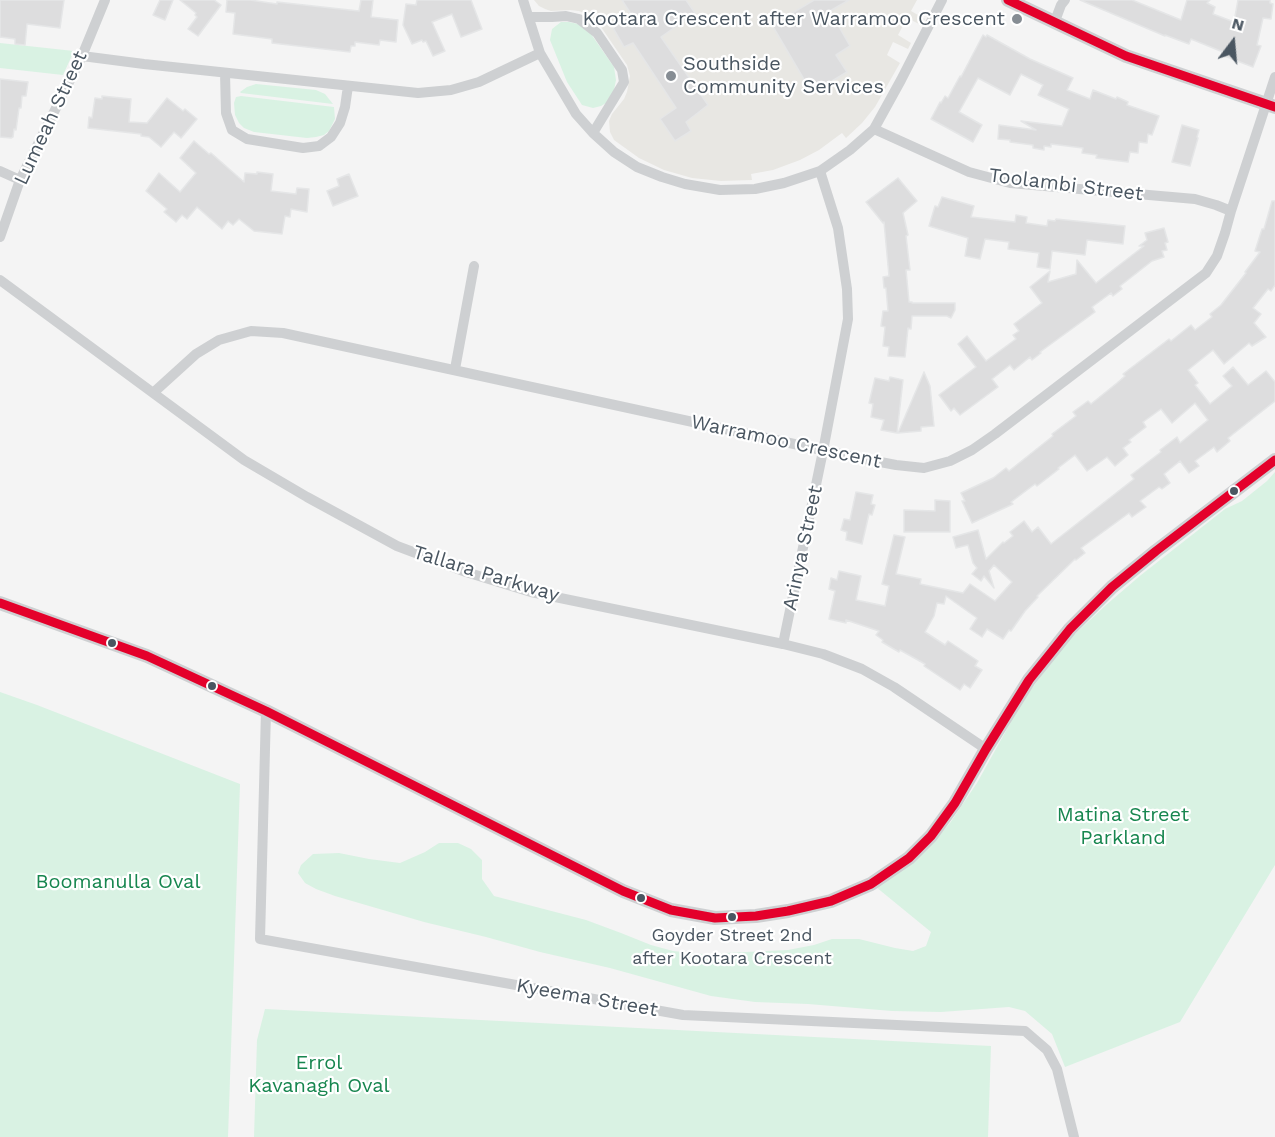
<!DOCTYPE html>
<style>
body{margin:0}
#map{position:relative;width:1275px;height:1137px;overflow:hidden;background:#f4f4f4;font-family:"Work Sans",sans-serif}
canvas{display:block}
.north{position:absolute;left:1203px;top:12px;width:60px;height:60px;-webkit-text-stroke:4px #fff;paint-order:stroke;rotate:16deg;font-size:16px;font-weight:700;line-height:24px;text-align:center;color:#4a5661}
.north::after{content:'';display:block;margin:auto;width:21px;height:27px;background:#4a5661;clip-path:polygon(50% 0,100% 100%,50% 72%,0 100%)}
</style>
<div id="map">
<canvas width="1275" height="1137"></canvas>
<div class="north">N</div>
</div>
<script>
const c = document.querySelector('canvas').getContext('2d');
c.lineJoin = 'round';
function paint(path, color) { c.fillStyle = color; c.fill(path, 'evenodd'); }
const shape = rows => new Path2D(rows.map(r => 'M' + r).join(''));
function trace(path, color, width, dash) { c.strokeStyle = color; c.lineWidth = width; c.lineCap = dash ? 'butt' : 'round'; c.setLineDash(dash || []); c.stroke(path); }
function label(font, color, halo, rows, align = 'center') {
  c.font = font + ' "Work Sans",sans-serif'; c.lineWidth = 4.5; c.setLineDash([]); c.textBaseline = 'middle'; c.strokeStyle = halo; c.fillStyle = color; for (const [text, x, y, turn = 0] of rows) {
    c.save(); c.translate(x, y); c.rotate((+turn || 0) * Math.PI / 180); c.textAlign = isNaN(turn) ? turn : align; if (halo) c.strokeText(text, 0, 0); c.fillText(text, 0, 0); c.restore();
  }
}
paint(shape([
 [534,0,917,0,911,11,925,19,921,25,907,18,898,35,911,43,908,49,893,42,887,55,900,63,875,107,862,123,846,138,842,133,819,150,800,160,773,170,751,174,752,180,721,181,692,178,664,170,639,158,614,140,610,132,609,121,612,114,624,99,627,92,630,76,627,65,601,27,590,16,579,11,570,10,551,11,545,9,539,6]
]), '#e8e7e3');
paint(shape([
 [561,22,569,22,578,24,591,34,614,67,616,80,614,90,606,103,601,106,593,108,582,105,567,82,550,40,552,29],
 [0,43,74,51,63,75,0,68],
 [256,84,316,90,325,94,333,104,241,93,240,92,247,87],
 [241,96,334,107,335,119,329,131,324,135,316,137,307,138,254,132,244,128,239,123,235,115,234,103,236,97],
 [1275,472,1275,865,1180,1022,1065,1067,1052,1034,1025,1011,1009,1007,941,1012,892,1011,808,1004,755,1002,711,996,610,968,540,952,486,937,424,922,335,896,316,889,305,883,298,873,301,865,313,854,339,853,369,859,400,863,425,852,439,843,458,843,471,849,482,860,482,879,494,896,586,920,621,933,651,945,673,951,703,954,788,950,814,945,832,939,859,939,895,948,913,951,926,946,931,932,876,887,932,843,950,823,977,783,1022,702,1054,658,1073,636,1106,605,1141,575,1225,509,1242,501,1267,481],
 [0,692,37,705,240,784,228,1137,0,1137],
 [265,1009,991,1046,988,1137,254,1137,257,1040]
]), '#d9f2e3');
const building = shape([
 [0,0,64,0,60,28,27,24,25,45,15,44,15,39,0,37,0,0],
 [160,0,173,0,165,20,153,15,160,0],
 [180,0,214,0,221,5,198,36,188,29,197,17,195,15,196,13,180,0],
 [227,0,250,0,277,4,277,2,359,11,361,0,373,0,371,17,398,20,396,42,380,40,379,45,355,42,355,46,351,46,350,52,272,43,272,39,233,34,235,13,226,12,227,0],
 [417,0,471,0,482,29,461,37,452,14,432,22,445,51,433,56,426,41,423,42,422,40,412,44,403,25,406,4,416,5,417,0],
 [622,0,686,0,695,13,661,37,708,105,686,122,691,131,675,141,660,119,676,108,633,43,624,47,613,28,631,14,622,0],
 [814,0,849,0,830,11,850,46,836,55,847,72,812,93,772,25,814,0],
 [1080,0,1132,0,1181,20,1187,0,1210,0,1207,3,1215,7,1213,14,1234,22,1238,0,1270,0,1270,3,1273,4,1271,19,1263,18,1257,45,1261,46,1253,67,1222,55,1223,52,1191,39,1189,44,1165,35,1165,36,1080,0],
 [983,35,986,37,987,35,1030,59,1073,78,1067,90,1090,99,1093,90,1116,99,1117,97,1128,102,1127,105,1159,116,1152,135,1148,134,1147,143,1139,142,1138,153,1130,152,1128,162,1096,158,1097,155,1082,153,1083,148,1051,144,1051,147,1044,146,1044,150,1033,148,1033,145,1010,142,1010,140,998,139,999,125,1036,130,1021,121,1062,126,1069,109,1038,95,1043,85,1021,74,1010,95,978,78,959,112,982,125,973,142,931,119,940,102,941,103,945,96,948,98,960,76,961,77,983,35],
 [0,79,28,82,26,96,22,96,21,108,19,108,16,130,14,129,13,137,11,138,0,137,0,79],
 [102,96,131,99,129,122,147,123,167,98,183,111,185,109,197,119,181,138,174,132,161,147,149,137,141,136,141,134,88,128,89,117,92,118,95,98,102,99,102,96],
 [1182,125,1199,130,1197,137,1198,138,1190,166,1172,162,1182,125],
 [194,141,209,154,211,153,244,182,245,173,257,174,257,172,273,174,271,191,296,194,297,188,309,189,307,212,291,209,290,217,285,216,282,234,254,231,239,219,233,225,228,221,222,229,197,207,187,219,182,215,176,222,164,212,167,209,146,191,159,173,180,192,196,173,180,158,194,141],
 [349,174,358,196,333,206,327,191,339,186,337,179,349,174],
 [898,178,917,201,903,213,908,235,906,236,910,270,906,270,909,302,912,302,912,303,955,303,955,310,951,318,947,316,912,316,911,329,908,328,905,357,888,356,889,347,883,346,885,327,881,326,883,311,888,311,886,288,884,288,883,277,889,276,884,222,883,223,866,202,898,178],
 [942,197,974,206,971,217,1015,222,1016,215,1027,217,1026,223,1047,226,1048,220,1055,221,1056,219,1125,226,1123,244,1087,240,1085,255,1052,251,1050,269,1037,267,1039,253,1008,249,1009,242,985,239,980,259,965,256,968,238,929,226,935,206,938,207,942,197],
 [1272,201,1275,201,1275,285,1271,291,1268,289,1253,308,1261,314,1254,323,1266,337,1252,346,1249,343,1224,364,1213,350,1188,370,1198,383,1195,385,1210,404,1232,386,1223,376,1233,367,1248,385,1266,371,1275,382,1275,401,1228,438,1230,441,1217,452,1214,447,1195,461,1199,466,1189,473,1180,461,1164,474,1170,483,1162,489,1159,487,1140,501,1146,507,1132,517,1129,513,1081,548,1085,553,1076,560,1075,559,1037,596,1038,597,1025,611,1011,631,1009,630,1003,639,987,629,982,637,970,629,977,618,946,596,944,604,937,603,934,616,925,632,945,645,948,641,978,661,975,666,982,670,970,688,964,684,960,690,924,666,925,664,900,650,899,652,882,642,883,640,876,635,879,631,846,620,846,623,829,619,835,591,829,589,831,578,837,580,839,571,861,576,856,600,885,606,889,586,882,584,894,535,905,537,896,574,921,579,920,584,963,593,970,584,995,601,1012,582,994,565,989,571,994,588,984,576,981,581,972,574,977,568,973,563,968,545,956,548,953,537,978,530,986,559,1003,542,1004,543,1013,536,1010,532,1024,521,1032,532,1038,527,1051,544,1134,479,1131,475,1161,452,1160,450,1177,437,1180,443,1208,420,1195,403,1172,423,1161,409,1143,422,1146,427,1129,440,1131,442,1123,448,1128,455,1115,466,1107,457,1087,471,1075,455,1058,468,1059,469,1037,486,1035,484,1011,502,1013,504,972,523,962,501,965,501,961,493,993,478,1006,468,1009,471,1053,436,1052,434,1076,416,1073,412,1088,401,1091,404,1117,383,1125,376,1123,374,1169,339,1171,341,1191,325,1195,330,1212,317,1210,314,1221,305,1246,273,1245,272,1260,252,1255,251,1262,229,1264,229,1272,201],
 [1164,228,1168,242,1165,243,1167,250,1162,251,1164,257,1152,261,1120,286,1122,289,1113,296,1111,293,1092,307,1095,312,1040,352,1041,353,1032,360,1030,357,1014,370,1010,365,992,379,998,387,960,415,954,408,951,411,939,395,976,367,958,344,967,336,986,361,1016,339,1013,335,1019,331,1014,324,1042,303,1030,287,1050,271,1048,282,1076,274,1077,260,1096,283,1144,246,1139,246,1147,240,1145,233,1164,228],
 [924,372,930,386,934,426,921,427,921,431,898,433,924,372],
 [890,377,903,380,897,433,881,430,884,420,871,417,873,404,869,403,875,378,889,381,890,377],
 [856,492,873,495,871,504,875,505,872,515,869,514,862,544,846,540,847,532,841,530,844,519,850,520,856,492],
 [935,500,950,501,950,532,904,532,904,510,935,511,935,500]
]);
paint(building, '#ddddde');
trace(building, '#e5e6e7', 1.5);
trace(shape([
 [523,0,540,53,576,114,593,133,614,152,637,167,662,177,685,184,720,190,755,189,784,183,820,171,850,150,874,129,901,80,942,0],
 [529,17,552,17,566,16,579,19,597,33,622,70,624,82,593,133],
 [1055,21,1061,5,1065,0],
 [82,56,144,64,418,93,451,90,479,82,540,53],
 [225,73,226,113,232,130,247,139,303,148,319,146,331,137,340,123,345,107,348,86],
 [874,129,969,172,1010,183,1195,199,1216,205,1231,211],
 [0,171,20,180],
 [0,237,20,180,82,56,105,0],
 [0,280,244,460,307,497,397,546,466,572,531,592,783,644,823,654,862,669,894,687,986,749],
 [455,369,474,266],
 [153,393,196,354,219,340,251,331,283,333,854,457,896,465,924,468,950,461,972,450,995,434,1206,273,1217,256,1225,233,1231,211,1275,77],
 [783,644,823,451,848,319,847,289,838,228,820,171],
 [266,711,260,939,683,1015,1025,1031,1047,1050,1057,1069,1074,1137]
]), '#ced0d2', 10);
trace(shape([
 [1008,0,1126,56,1275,107],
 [0,603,147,656,266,711,623,891,671,910,715,918,756,916,788,911,831,901,871,884,909,858,931,836,955,803,986,749,1029,680,1070,629,1112,587,1156,551,1275,460]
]), '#ced0d2', 14);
trace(shape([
 [1008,0,1126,56,1275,107],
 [0,603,147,656,266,711,623,891,671,910,715,918,756,916,788,911,831,901,871,884,909,858,931,836,955,803,986,749,1029,680,1070,629,1112,587,1156,551,1275,460]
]), '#e4002b', 9);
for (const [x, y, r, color] of [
 [1017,19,6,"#868d94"],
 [671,76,6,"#868d94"],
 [1234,491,5,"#4a5661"],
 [112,643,5,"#4a5661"],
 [212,686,5,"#4a5661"],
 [641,898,5,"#4a5661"],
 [732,917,5,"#4a5661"]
]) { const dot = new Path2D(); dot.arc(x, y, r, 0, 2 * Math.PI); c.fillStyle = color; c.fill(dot); trace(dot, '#fff', 2); }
label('18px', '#4a5661', '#fff', [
 ["Goyder Street 2nd",732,936],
 ["after Kootara Crescent",732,959]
]);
label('20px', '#4a5661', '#fff', [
 ["Kootara Crescent after Warramoo Crescent",1005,19],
 ["Southside",683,64,"left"],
 ["Community Services",683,87,"left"]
], 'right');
label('20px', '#4a5661', '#fff', [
 ["Lumeah Street",51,118,-65],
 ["Toolambi Street",1066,185,7],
 ["Warramoo Crescent",786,442,12],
 ["Arinya Street",803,548,-78],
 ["Tallara Parkway",486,574,17],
 ["Kyeema Street",587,998,10]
]);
label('20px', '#17864f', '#fff', [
 ["Matina Street",1123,815],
 ["Parkland",1123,838],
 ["Boomanulla Oval",118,882],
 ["Errol",319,1063],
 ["Kavanagh Oval",319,1086]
]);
</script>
